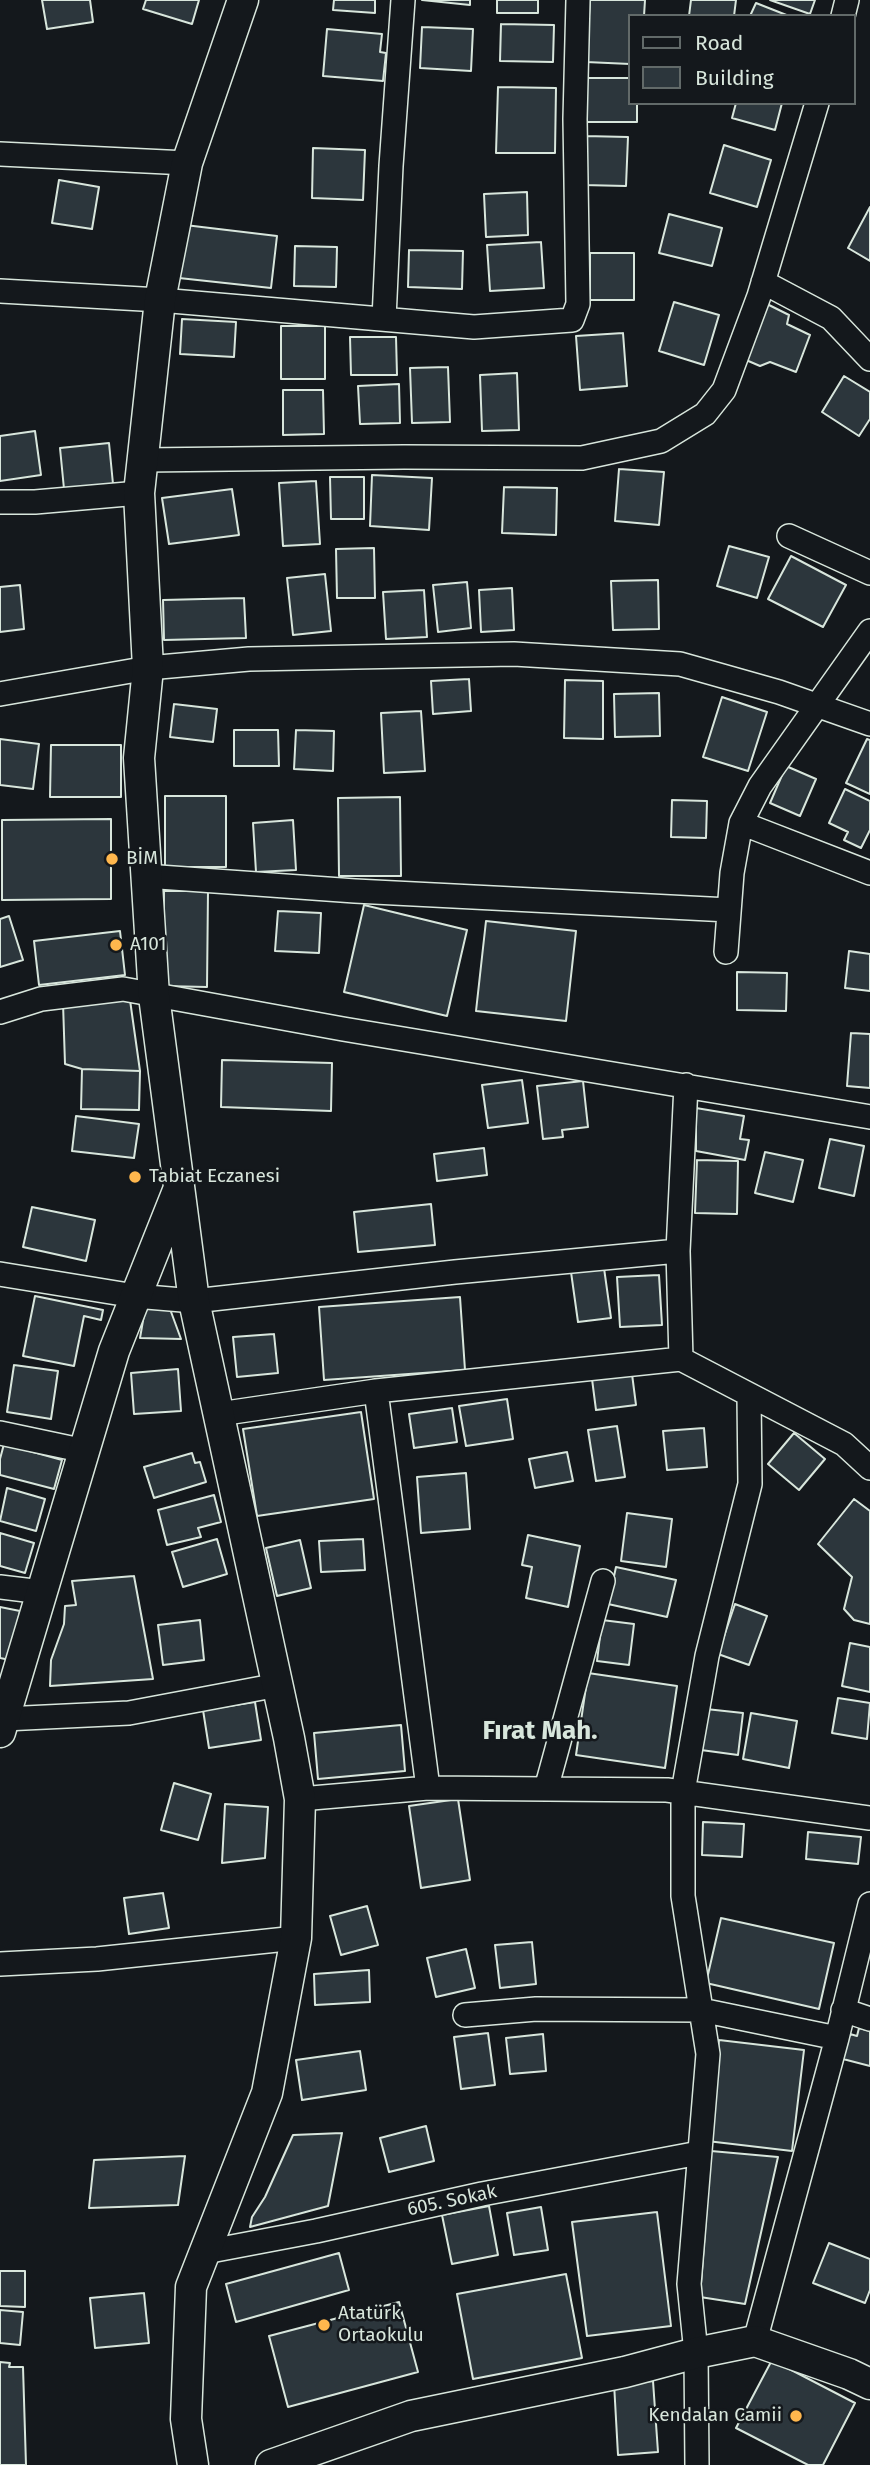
<!DOCTYPE html>
<meta charset="utf-8">
<style>
body{margin:0}
#map{position:relative;width:870px;height:2465px;overflow:hidden;background:#14181c;font-family:"Fira Sans",sans-serif}
canvas{display:block}
.legend{position:absolute;left:628px;top:14px;width:228px;height:91px;box-sizing:border-box;background:#14181c;border:2px solid #626a69;margin:0;padding:9px 12px;list-style:none;font-size:21px;color:#d8e6dc}
.legend li{display:flex;align-items:center;gap:14px;height:35px}
.legend b{width:35px;border:2px solid #626a69}
</style>
<div id="map">
<canvas width="870" height="2465"></canvas>
<ul class="legend">
<li><b style="height:9px;background:#14181c"></b>Road</li>
<li><b style="height:19px;background:#2c363c"></b>Building</li>
</ul>
</div>
<script>
const c = document.querySelector('canvas').getContext('2d');
c.lineJoin = 'round';
function paint(path, color) { c.fillStyle = color; c.fill(path, 'evenodd'); }
const shape = rows => new Path2D(rows.map(r => 'M' + r).join(''));
function trace(path, color, width, dash) { c.strokeStyle = color; c.lineWidth = width; c.lineCap = dash ? 'butt' : 'round'; c.setLineDash(dash || []); c.stroke(path); }
function label(font, color, halo, rows, align = 'center') {
  c.font = font + ' "Fira Sans",sans-serif'; c.lineWidth = 5; c.setLineDash([]); c.textBaseline = 'middle'; c.strokeStyle = halo; c.fillStyle = color; for (const [text, x, y, turn = 0] of rows) {
    c.save(); c.translate(x, y); c.rotate((+turn || 0) * Math.PI / 180); c.textAlign = isNaN(turn) ? turn : align; if (halo) c.strokeText(text, 0, 0); c.fillText(text, 0, 0); c.restore();
  }
}
const building = shape([
 [42,0,90,0,93,22,47,29,42,0],
 [146,0,199,0,192,24,143,9,146,0],
 [334,0,375,0,375,13,333,10,334,0],
 [422,0,470,0,470,5,422,0],
 [497,0,538,0,538,13,497,13,497,0],
 [590,0,645,0,644,16,630,16,630,64,586,62,590,0],
 [691,0,736,0,734,16,689,16,691,0],
 [770,0,815,0,810,14,770,0],
 [756,3,789,16,750,16,756,3],
 [501,24,554,25,553,62,500,61,501,24],
 [422,27,473,29,471,71,420,68,422,27],
 [327,29,382,34,380,52,386,53,383,81,323,76,327,29],
 [585,78,630,78,630,103,637,103,637,122,586,122,585,78],
 [498,87,556,88,555,153,496,153,498,87],
 [736,103,782,103,775,130,732,118,736,103],
 [585,136,628,137,626,186,583,185,585,136],
 [724,145,771,160,757,207,710,193,724,145],
 [313,148,365,150,363,200,312,198,313,148],
 [59,180,99,187,92,229,52,223,59,180],
 [527,192,528,235,486,237,484,194,527,192],
 [870,207,870,261,848,248,870,207],
 [669,214,722,228,712,266,659,253,669,214],
 [185,225,277,236,271,288,179,278,185,225],
 [541,242,544,288,490,291,487,245,541,242],
 [295,246,337,247,336,287,294,286,295,246],
 [409,250,463,251,462,289,408,287,409,250],
 [590,253,634,253,634,300,590,300,590,253],
 [674,302,719,315,704,365,659,351,674,302],
 [767,304,789,315,787,324,810,335,796,372,770,362,760,366,746,360,767,304],
 [182,319,236,322,234,357,180,354,182,319],
 [281,326,325,326,325,379,281,379,281,326],
 [623,333,627,386,580,390,576,336,623,333],
 [350,337,396,337,397,375,351,375,350,337],
 [448,367,450,422,412,423,410,368,448,367],
 [517,373,519,430,482,431,480,375,517,373],
 [844,376,870,392,870,419,859,436,822,412,844,376],
 [399,384,400,423,360,424,358,386,399,384],
 [283,390,323,390,324,434,283,435,283,390],
 [35,431,41,475,0,481,0,436,35,431],
 [109,443,113,484,64,489,60,448,109,443],
 [619,469,664,472,659,525,615,521,619,469],
 [372,475,432,478,429,530,370,526,372,475],
 [330,477,364,477,364,519,331,519,330,477],
 [316,481,320,544,283,546,279,483,316,481],
 [504,487,557,488,556,535,502,533,504,487],
 [232,489,239,535,169,544,162,498,232,489],
 [729,546,769,557,757,598,717,586,729,546],
 [374,548,375,598,337,598,336,549,374,548],
 [791,556,846,585,823,627,768,599,791,556],
 [325,574,331,631,293,635,287,578,325,574],
 [658,580,659,629,613,630,611,581,658,580],
 [467,582,471,628,438,632,433,585,467,582],
 [20,585,24,629,0,632,0,587,20,585],
 [512,588,514,630,481,632,479,590,512,588],
 [424,590,427,637,386,639,383,592,424,590],
 [244,598,246,638,164,640,163,600,244,598],
 [469,679,471,711,433,714,431,681,469,679],
 [565,680,603,681,603,739,564,738,565,680],
 [659,693,660,736,615,737,614,694,659,693],
 [722,697,767,712,748,771,703,757,722,697],
 [174,704,217,709,213,742,170,737,174,704],
 [421,711,425,771,384,773,381,713,421,711],
 [234,730,278,730,279,766,234,766,234,730],
 [296,730,334,731,333,771,294,769,296,730],
 [0,739,39,744,33,789,0,785,0,739],
 [867,739,870,740,870,794,846,783,867,739],
 [51,745,121,745,121,797,50,797,51,745],
 [786,766,816,779,800,816,770,803,786,766],
 [845,789,870,801,870,830,861,848,844,840,848,832,829,823,845,789],
 [165,796,226,796,226,867,165,867,165,796],
 [400,797,401,876,339,876,338,798,400,797],
 [672,800,707,801,706,838,671,837,672,800],
 [111,819,111,899,2,900,2,820,111,819],
 [293,820,296,870,256,872,253,823,293,820],
 [164,891,208,891,207,987,163,986,164,891],
 [364,905,467,930,447,1016,344,992,364,905],
 [278,911,321,913,319,953,275,951,278,911],
 [9,916,23,960,0,967,0,919,9,916],
 [486,921,576,931,566,1021,476,1011,486,921],
 [120,931,125,975,39,985,34,941,120,931],
 [849,951,870,954,870,991,845,988,849,951],
 [737,972,787,973,786,1011,737,1010,737,972],
 [130,1000,140,1071,82,1069,65,1064,63,1003,130,1000],
 [851,1033,870,1034,870,1088,847,1086,851,1033],
 [222,1060,332,1063,331,1111,221,1107,222,1060],
 [82,1069,140,1071,139,1110,81,1109,82,1069],
 [522,1080,528,1123,488,1128,482,1085,522,1080],
 [583,1081,588,1127,562,1130,563,1137,543,1139,537,1086,583,1081],
 [696,1108,744,1116,740,1139,749,1140,745,1160,696,1151,696,1108],
 [76,1116,139,1124,134,1158,72,1151,76,1116],
 [830,1139,864,1146,854,1196,819,1188,830,1139],
 [484,1148,487,1175,437,1181,434,1154,484,1148],
 [765,1152,803,1160,793,1202,755,1193,765,1152],
 [697,1160,738,1161,737,1214,695,1213,697,1160],
 [431,1204,435,1245,358,1252,354,1212,431,1204],
 [32,1207,95,1220,86,1261,23,1247,32,1207],
 [604,1268,611,1318,578,1322,571,1272,604,1268],
 [659,1275,662,1325,620,1327,617,1277,659,1275],
 [35,1296,103,1310,101,1320,84,1316,74,1366,23,1356,35,1296],
 [460,1297,465,1370,324,1380,319,1307,460,1297],
 [145,1309,170,1309,181,1339,140,1338,145,1309],
 [274,1334,278,1373,237,1377,233,1337,274,1334],
 [14,1365,58,1371,51,1419,7,1412,14,1365],
 [178,1369,181,1411,134,1414,131,1373,178,1369],
 [632,1374,636,1405,596,1410,592,1379,632,1374],
 [507,1399,513,1439,466,1446,459,1406,507,1399],
 [452,1408,457,1442,414,1448,409,1414,452,1408],
 [361,1412,374,1499,257,1516,243,1429,361,1412],
 [617,1426,625,1477,596,1481,588,1430,617,1426],
 [704,1428,707,1467,667,1470,663,1431,704,1428],
 [794,1433,825,1459,799,1490,768,1464,794,1433],
 [4,1444,62,1460,54,1489,0,1475,0,1459,4,1444],
 [567,1452,573,1481,535,1488,529,1459,567,1452],
 [192,1453,195,1463,200,1462,206,1482,154,1498,144,1467,192,1453],
 [466,1473,470,1529,421,1533,417,1477,466,1473],
 [7,1488,45,1499,36,1531,0,1521,7,1488],
 [214,1495,221,1522,198,1528,201,1537,167,1545,158,1510,214,1495],
 [854,1499,870,1511,870,1624,854,1620,844,1609,852,1577,818,1544,854,1499],
 [627,1513,672,1519,666,1567,621,1561,627,1513],
 [0,1533,34,1543,25,1573,0,1566,0,1533],
 [528,1535,580,1546,568,1607,526,1598,532,1567,522,1565,528,1535],
 [217,1539,227,1574,183,1587,172,1552,217,1539],
 [363,1539,365,1570,321,1572,319,1541,363,1539],
 [300,1540,311,1588,277,1596,266,1548,300,1540],
 [616,1567,676,1580,667,1617,608,1604,616,1567],
 [134,1576,153,1679,50,1686,51,1660,64,1624,65,1606,76,1605,72,1581,134,1576],
 [735,1604,767,1616,749,1665,718,1654,735,1604],
 [0,1607,20,1611,10,1660,0,1658,0,1607],
 [200,1620,204,1660,163,1665,158,1625,200,1620],
 [602,1620,634,1624,629,1665,597,1661,602,1620],
 [850,1643,870,1647,870,1692,842,1686,850,1643],
 [588,1673,677,1686,665,1768,576,1755,588,1673],
 [838,1698,870,1703,867,1739,832,1733,838,1698],
 [255,1702,261,1740,209,1748,203,1710,255,1702],
 [706,1709,743,1713,738,1755,701,1750,706,1709],
 [751,1713,797,1721,789,1768,743,1759,751,1713],
 [401,1725,405,1771,318,1779,314,1733,401,1725],
 [174,1783,211,1794,198,1840,161,1830,174,1783],
 [458,1799,470,1880,421,1888,409,1806,458,1799],
 [225,1804,268,1807,265,1858,222,1863,225,1804],
 [703,1822,744,1824,742,1857,702,1855,703,1822],
 [808,1832,861,1837,858,1864,806,1859,808,1832],
 [163,1893,169,1928,129,1934,124,1898,163,1893],
 [367,1906,378,1945,341,1955,330,1916,367,1906],
 [721,1918,834,1943,819,2009,706,1983,721,1918],
 [532,1942,536,1984,500,1988,495,1945,532,1942],
 [466,1949,475,1988,436,1997,427,1958,466,1949],
 [369,1970,370,2002,315,2005,314,1974,369,1970],
 [859,2028,870,2031,870,2066,843,2059,850,2034,857,2036,859,2028],
 [488,2033,495,2085,461,2089,454,2037,488,2033],
 [543,2034,546,2071,510,2074,506,2038,543,2034],
 [719,2040,804,2050,792,2151,707,2141,719,2040],
 [360,2051,366,2090,302,2100,296,2060,360,2051],
 [426,2126,434,2161,389,2172,380,2138,426,2126],
 [342,2133,328,2206,250,2227,252,2217,265,2197,293,2135,342,2133],
 [711,2151,778,2157,745,2304,700,2297,711,2151],
 [185,2156,178,2205,89,2208,94,2160,185,2156],
 [489,2206,498,2255,452,2264,442,2215,489,2206],
 [541,2207,548,2250,514,2255,507,2213,541,2207],
 [657,2212,671,2326,587,2336,572,2222,657,2212],
 [829,2243,870,2259,870,2290,865,2303,813,2283,829,2243],
 [339,2253,349,2290,236,2322,226,2284,339,2253],
 [0,2271,25,2271,25,2307,0,2306,0,2271],
 [566,2274,582,2358,473,2379,457,2294,566,2274],
 [144,2293,149,2343,95,2348,90,2298,144,2293],
 [399,2302,418,2372,288,2407,269,2336,399,2302],
 [0,2310,23,2312,20,2345,0,2343,0,2310],
 [772,2360,855,2403,823,2465,808,2465,736,2428,772,2360],
 [0,2362,10,2363,9,2367,23,2367,26,2465,0,2465,0,2362],
 [653,2381,658,2452,618,2455,614,2383,653,2381]
]);
paint(building, '#2c363c');
trace(building, '#d8e6dc', 2);
const minor = shape([
 [843,16,847,0],
 [0,154,187,163],
 [763,282,831,318,870,359],
 [0,291,160,300,474,327,572,320,578,304,575,119,578,0],
 [384,319,391,166,403,0],
 [144,460,404,457,582,458,661,441,705,414,724,390,759,296,817,103],
 [0,502,35,502,139,493],
 [789,536,870,573],
 [0,694,148,668,249,659,514,654,680,664,779,692,870,724],
 [741,823,870,873],
 [145,876,355,891,729,910],
 [726,952,732,873,741,823,760,786,870,631],
 [0,1012,41,999,123,989,343,1029,870,1117],
 [0,1274,135,1296,194,1301,455,1272,678,1251],
 [681,1359,678,1251,686,1085],
 [376,1391,428,1788],
 [219,1414,376,1391,681,1359,844,1444,870,1468],
 [0,1433,85,1451],
 [0,1587,42,1592],
 [4,1719,129,1713,278,1685],
 [546,1789,603,1581],
 [300,1799,428,1788,667,1790,870,1818],
 [0,1964,97,1959,296,1938],
 [843,2010,870,2019],
 [465,2015,536,2009,701,2010,837,2038],
 [205,2252,316,2231,482,2194,699,2153],
 [755,2341,837,2038,870,1904],
 [697,2465,696,2353,689,2284,708,2054,683,1896,683,1792,707,1656,750,1484,749,1396]
]);
const tertiary = shape([
 [0,1732,114,1351,179,1188],
 [193,2465,186,2419,191,2287,267,2093,296,1938,300,1799,289,1738,194,1301,154,996,139,758,148,668,139,493,160,300,187,163,243,0],
 [271,2465,411,2416,625,2372,696,2353,755,2341,849,2374,870,2384]
]);
trace(minor, '#d8e6dc', 26);
trace(tertiary, '#d8e6dc', 33);
trace(minor, '#14181c', 23);
trace(tertiary, '#14181c', 30);
for (const [x, y, r, color] of [
 [112,859,7,"#ffb74d"],
 [116,945,7,"#ffb74d"],
 [135,1177,7,"#ffb74d"],
 [324,2325,7,"#ffb74d"],
 [796,2416,7,"#ffb74d"]
]) { const dot = new Path2D(); dot.arc(x, y, r, 0, 2 * Math.PI); c.fillStyle = color; c.fill(dot); trace(dot, '#14181c', 2.5); }
label('19px', '#d8e6dc', '#14181c', [
 ["BİM",126,859],
 ["A101",130,945],
 ["Tabiat Eczanesi",149,1177],
 ["Atatürk",338,2314],
 ["Ortaokulu",338,2336],
 ["Kendalan Camii",782,2416,"right"]
], 'left');
label('19px', '#d8e6dc', '#14181c', [
 ["605. Sokak",452,2201,-12]
]);
label('bold 26px', '#d8e6dc', '#14181c', [
 ["Fırat Mah.",540,1732]
]);
</script>
